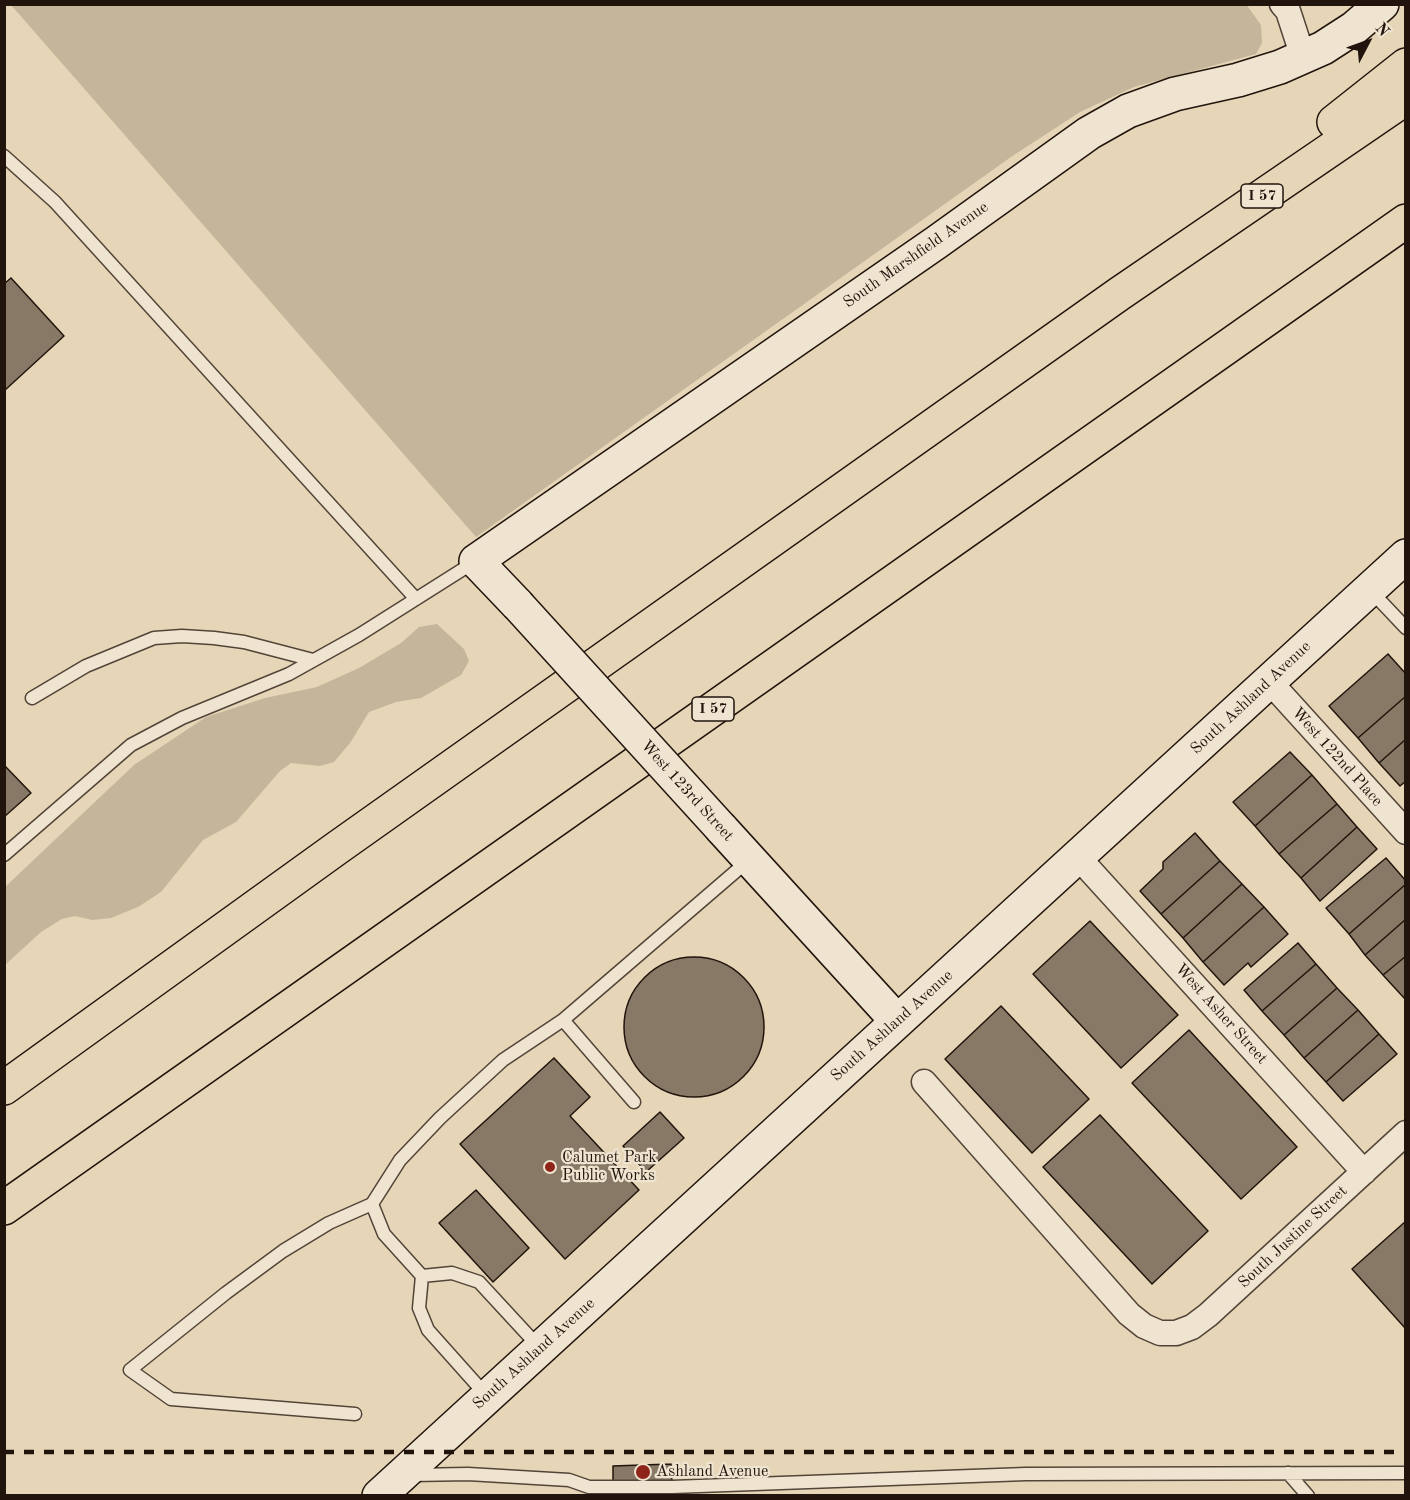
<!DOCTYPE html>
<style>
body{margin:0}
#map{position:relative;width:1410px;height:1500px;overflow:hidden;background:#e6d6b7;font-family:"Old Standard TT",serif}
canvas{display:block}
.frame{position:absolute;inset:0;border:6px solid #21140d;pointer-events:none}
.north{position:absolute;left:1338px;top:12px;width:60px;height:60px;-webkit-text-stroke:4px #efe4d0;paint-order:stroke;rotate:49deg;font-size:16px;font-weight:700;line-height:24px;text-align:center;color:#21140d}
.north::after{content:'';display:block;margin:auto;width:21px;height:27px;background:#21140d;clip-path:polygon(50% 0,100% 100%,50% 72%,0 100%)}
</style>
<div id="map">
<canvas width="1410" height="1500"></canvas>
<div class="frame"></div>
<div class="north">N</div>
</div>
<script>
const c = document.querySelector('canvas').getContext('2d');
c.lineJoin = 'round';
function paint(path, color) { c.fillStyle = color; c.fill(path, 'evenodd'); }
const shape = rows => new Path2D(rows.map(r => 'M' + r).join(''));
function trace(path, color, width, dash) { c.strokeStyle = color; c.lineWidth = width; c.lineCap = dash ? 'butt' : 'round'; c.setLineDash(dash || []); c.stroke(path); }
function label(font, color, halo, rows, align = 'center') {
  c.font = font + ' "Old Standard TT",serif'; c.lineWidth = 4.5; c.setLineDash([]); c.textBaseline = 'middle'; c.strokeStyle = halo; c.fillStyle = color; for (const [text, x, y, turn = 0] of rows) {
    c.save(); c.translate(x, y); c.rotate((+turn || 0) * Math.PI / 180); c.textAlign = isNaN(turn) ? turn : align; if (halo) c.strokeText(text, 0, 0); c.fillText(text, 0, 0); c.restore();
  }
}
paint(shape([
 [1246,4,1261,25,1262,43,1256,54,1134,87,1080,112,1011,157,476,537,11,5],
 [437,624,464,649,469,661,461,675,421,698,396,702,369,712,350,743,334,762,320,766,291,763,280,771,236,822,203,840,161,892,138,907,111,918,92,920,75,916,62,919,41,932,5,965,5,887,134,765,206,717,265,698,317,687,359,668,401,643,419,627]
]), '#c5b59a');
const building = shape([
 [11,278,64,336,4,391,4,284,11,278],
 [1388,654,1406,674,1406,696,1358,738,1329,706,1388,654],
 [1406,696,1406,739,1379,763,1358,738,1406,696],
 [1406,739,1406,781,1400,786,1379,763,1406,739],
 [1290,752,1312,775,1255,826,1233,802,1290,752],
 [4,765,31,793,4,817,4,765],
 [1312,775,1337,804,1279,854,1255,826,1312,775],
 [1337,804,1357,827,1301,878,1279,854,1337,804],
 [1357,827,1377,849,1320,901,1301,878,1357,827],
 [1195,833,1220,861,1161,914,1140,891,1163,869,1163,862,1195,833],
 [1386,858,1406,881,1406,884,1349,934,1326,908,1386,858],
 [1220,861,1242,884,1183,938,1161,914,1220,861],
 [1242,884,1264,907,1203,962,1183,938,1242,884],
 [1406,884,1406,919,1365,955,1349,934,1406,884],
 [1264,907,1288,934,1251,967,1248,963,1224,985,1203,962,1264,907],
 [1406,919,1406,956,1383,975,1365,955,1406,919],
 [1090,921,1178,1015,1121,1068,1033,974,1090,921],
 [1298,943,1316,964,1262,1011,1244,990,1298,943],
 [1406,956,1406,998,1405,999,1383,975,1406,956],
 '624 1027a70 70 0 1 1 140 0a70 70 0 1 1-140 0Z',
 [1316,964,1337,988,1284,1035,1262,1011,1316,964],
 [1337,988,1358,1010,1304,1058,1284,1035,1337,988],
 [1001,1006,1089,1099,1032,1153,945,1059,1001,1006],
 [1358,1010,1379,1034,1326,1082,1304,1058,1358,1010],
 [1189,1030,1297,1147,1241,1199,1132,1083,1189,1030],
 [1379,1034,1397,1054,1343,1101,1326,1082,1379,1034],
 [554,1058,590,1097,570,1116,639,1190,565,1259,460,1144,554,1058],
 [660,1112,684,1138,646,1172,623,1146,660,1112],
 [1100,1115,1208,1231,1152,1284,1043,1167,1100,1115],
 [476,1190,529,1248,493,1282,439,1223,476,1190],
 [1406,1221,1406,1327,1405,1328,1352,1269,1406,1221],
 [671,1464,672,1482,613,1484,613,1466,671,1464]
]);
paint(building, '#877965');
trace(building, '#21140d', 1.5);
const service = shape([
 [4,156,55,202,416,599],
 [1370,590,1406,628],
 [32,698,86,666,154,638,182,636,214,638,244,642,313,660],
 [4,855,131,745,182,718,289,674,359,635,476,561],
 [563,1020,634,1102],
 [422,1276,419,1308,428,1330,486,1395],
 [539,1347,479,1282,452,1273,422,1276,384,1234,372,1204,400,1160,440,1118,503,1060,563,1020,749,860],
 [355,1414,171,1399,130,1370,226,1293,283,1251,329,1223,372,1204],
 [1288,1473,1308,1496],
 [412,1475,468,1474,569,1480,589,1487,672,1487,1026,1474,1406,1473]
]);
const minor = shape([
 [1282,4,1288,11,1303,57],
 [1270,682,1406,832],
 [1078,857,1364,1172],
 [924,1082,1129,1314,1144,1326,1160,1333,1176,1333,1192,1327,1208,1315,1406,1133]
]);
const secondary = shape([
 [518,605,476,561,937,242,1089,133,1128,111,1175,94,1238,80,1280,67,1323,48,1354,28,1382,4],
 [721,828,897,1021],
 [379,1496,1406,556]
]);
const motorway = shape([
 [1334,122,1406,65],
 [4,1088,337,848,1119,294,1406,98],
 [4,1208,1406,221]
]);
trace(service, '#524438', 15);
trace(minor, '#524438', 27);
trace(secondary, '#21140d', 36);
trace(motorway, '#21140d', 36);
trace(service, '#efe4d0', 12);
trace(minor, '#efe4d0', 24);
trace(secondary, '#efe4d0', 33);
trace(motorway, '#e6d6b7', 33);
trace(shape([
 [4,1452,1406,1452]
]), '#21140d', 4.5, [10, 10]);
const secondaryBridge = shape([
 [518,605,721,828]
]);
trace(secondaryBridge, '#21140d', 36, []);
trace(secondaryBridge, '#efe4d0', 33);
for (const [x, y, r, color] of [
 [550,1167,6,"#8f2418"],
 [643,1472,8,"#8f2418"]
]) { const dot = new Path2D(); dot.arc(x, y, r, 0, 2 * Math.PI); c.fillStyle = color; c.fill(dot); trace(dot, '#efe4d0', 2); }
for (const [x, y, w] of [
 [1262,196,42],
 [713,709,42]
]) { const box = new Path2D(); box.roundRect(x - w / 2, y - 12, w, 24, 4.5); c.fillStyle = '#efe4d0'; c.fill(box); trace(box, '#21140d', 1.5); }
label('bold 15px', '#21140d', null, [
 ["I 57",1262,196],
 ["I 57",713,709]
]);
label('16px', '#21140d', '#efe4d0', [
 ["South Marshfield Avenue",916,255,-35],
 ["South Ashland Avenue",1251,698,-43],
 ["West 122nd Place",1337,757,48],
 ["West 123rd Street",687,791,48],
 ["West Asher Street",1221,1014,48],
 ["South Ashland Avenue",892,1026,-42],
 ["South Justine Street",1293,1237,-43],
 ["South Ashland Avenue",534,1354,-42]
]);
label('16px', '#21140d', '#efe4d0', [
 ["Calumet Park",562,1158],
 ["Public Works",562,1176],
 ["Ashland Avenue",656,1472]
], 'left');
</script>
